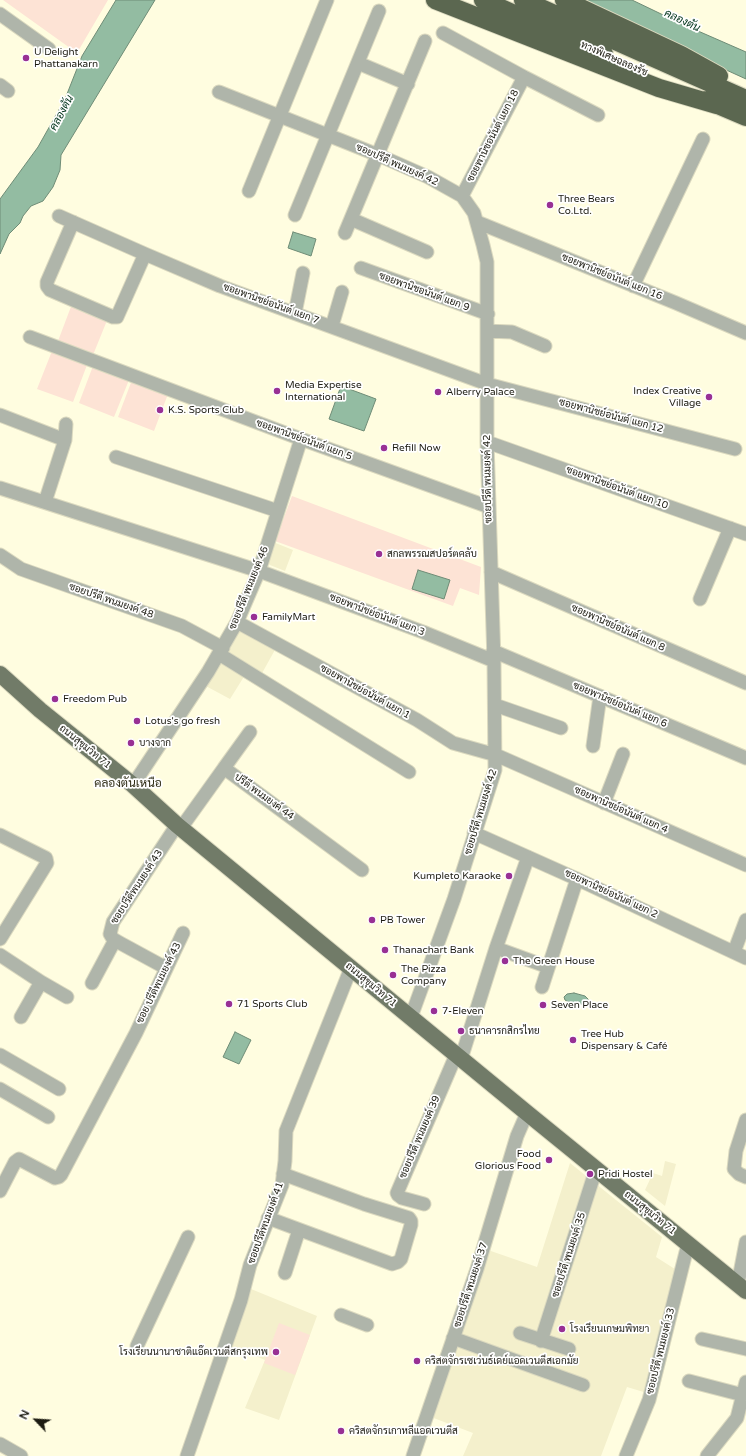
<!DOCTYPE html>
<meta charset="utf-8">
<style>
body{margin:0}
#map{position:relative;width:746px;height:1456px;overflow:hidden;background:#fffde0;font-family:"Varela Round",sans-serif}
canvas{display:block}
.north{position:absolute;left:16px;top:1400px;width:40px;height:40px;-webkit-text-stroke:3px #fff;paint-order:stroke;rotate:295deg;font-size:11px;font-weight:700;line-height:16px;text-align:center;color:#1c1b11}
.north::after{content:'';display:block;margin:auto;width:14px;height:18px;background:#1c1b11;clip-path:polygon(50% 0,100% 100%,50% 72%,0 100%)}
</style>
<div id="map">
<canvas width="746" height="1456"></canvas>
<div class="north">N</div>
</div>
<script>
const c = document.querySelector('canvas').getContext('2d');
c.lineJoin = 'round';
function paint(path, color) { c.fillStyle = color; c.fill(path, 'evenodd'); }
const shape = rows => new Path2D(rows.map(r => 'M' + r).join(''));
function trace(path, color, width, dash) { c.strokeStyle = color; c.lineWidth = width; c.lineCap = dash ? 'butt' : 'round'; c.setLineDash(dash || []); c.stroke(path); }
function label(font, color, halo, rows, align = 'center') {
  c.font = font + ' "Varela Round",Sarabun,sans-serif'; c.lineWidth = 3.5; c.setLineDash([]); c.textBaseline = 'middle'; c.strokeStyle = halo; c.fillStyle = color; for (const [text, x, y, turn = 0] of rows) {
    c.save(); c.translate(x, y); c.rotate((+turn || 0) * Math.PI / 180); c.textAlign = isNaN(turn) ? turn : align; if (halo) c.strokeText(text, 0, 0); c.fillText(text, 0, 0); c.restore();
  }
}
paint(shape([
 [273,542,293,550,285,571,265,563],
 [239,629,276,648,261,675,224,653],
 [220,660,245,675,230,699,204,685],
 [665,1161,676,1164,665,1206,645,1190,653,1173,662,1176],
 [570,1163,662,1237,656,1257,678,1271,647,1393,627,1387,601,1456,463,1456,473,1433,431,1417,488,1250,537,1267],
 [251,1289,317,1316,279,1420,245,1408,265,1360,229,1345]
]), '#f4f0cc');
paint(shape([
 [3,0,108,0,77,53],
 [72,304,108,318,93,355,58,341],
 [52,351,87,365,73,402,37,389],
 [93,366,129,380,114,417,79,403],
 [132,380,168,394,154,431,118,417],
 [292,496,481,567,479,595,460,588,453,606,275,541],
 [279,1323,310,1335,295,1375,264,1363]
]), '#fde3d5');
const water = shape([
 [116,0,155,0,61,155,60,170,53,187,43,201,31,206,23,216,20,223,9,234,0,254,0,199,38,147,65,99,82,56,116,0],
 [573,0,632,0,682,24,746,52,746,79,573,0],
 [293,232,316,239,311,256,288,248,293,232],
 [341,386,376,399,364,431,329,419,341,386],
 [418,570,450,580,444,599,412,589,418,570],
 [574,993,585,996,588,999,588,1002,584,1004,580,1004,576,1008,573,1007,572,1004,565,1000,564,997,567,994,574,993],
 [235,1032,251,1040,239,1064,223,1057,235,1032]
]);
paint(water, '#93bca2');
trace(water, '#6f8c76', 1);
const minor = shape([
 [0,14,49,49],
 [443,33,524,77,598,115],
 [358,63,408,84],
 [0,85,8,91],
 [219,92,378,155,428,177,462,196,474,213,483,245,487,262,487,442,494,661,495,770,454,899,411,1017],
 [249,191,327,0],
 [462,196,524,77],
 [295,215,379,11],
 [59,216,145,254,220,286,487,384,735,449],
 [351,219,427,252],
 [73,222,47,282,47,286,50,290,113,317,117,317,145,254],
 [477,222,676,303,746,333],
 [345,233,425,41],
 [361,268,488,314],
 [633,286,703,139],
 [295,313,303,273],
 [332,326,342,292],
 [487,331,512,332,545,346],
 [30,337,301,439,489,507],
 [0,415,65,440],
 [487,442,746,534],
 [116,457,278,511],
 [0,488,259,571,423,632,494,661],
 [45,502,65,440,66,424],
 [0,555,21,569,182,626,223,648],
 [491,572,746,683],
 [700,599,730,528],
 [237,622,417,720,453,743,496,755,746,865],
 [493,651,746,758],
 [219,654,409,772],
 [495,705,561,728],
 [593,746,600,696],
 [224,768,250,732],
 [133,785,208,672,237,622,259,571,301,439],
 [604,803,623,754],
 [181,828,224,768,362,870],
 [474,833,577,879,746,958],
 [0,835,46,858,47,863,0,939],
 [496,948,548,967],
 [734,952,746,920],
 [0,955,41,982,21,1017],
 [166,968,120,943,113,939,110,934,113,922,177,825],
 [41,982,67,997],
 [92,983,115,940],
 [542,987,577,879],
 [0,1055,59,1089],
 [461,1059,496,948,528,857],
 [0,1089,48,1117],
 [746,1120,736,1151,734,1169,739,1174,746,1177],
 [0,1191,15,1162,19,1159,55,1178,59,1177,61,1175,136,1033,183,933],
 [424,1204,402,1198,398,1195,397,1193,456,1055],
 [268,1218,392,1264,398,1262,401,1259,411,1225,411,1221,409,1218,364,1204,283,1174],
 [285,1273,299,1230],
 [738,1284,746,1242],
 [341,1315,367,1325],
 [520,1333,569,1349],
 [453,1338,583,1385],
 [702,1339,746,1349],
 [541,1341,596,1169],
 [137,1346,188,1237],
 [689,1381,743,1395],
 [0,1444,21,1456],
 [187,1456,241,1300,250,1265,282,1185,285,1161,286,1131,351,968],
 [413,1456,477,1269,517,1136,527,1113],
 [626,1456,649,1400,688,1244],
 [707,1456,737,1418,746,1382]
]);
const major = shape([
 [0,674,40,710,133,785,177,825,527,1113,746,1291]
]);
const highway = shape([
 [435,0,659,88,717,105],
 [483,0,604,54],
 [523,0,746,99],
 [564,0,681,55,719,76],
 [706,100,746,117]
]);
trace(minor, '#dbd9bf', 15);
trace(major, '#dbd9bf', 18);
trace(highway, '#dbd9bf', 20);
trace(minor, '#afb5aa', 13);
trace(major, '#717b68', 16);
trace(highway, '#5b6750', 18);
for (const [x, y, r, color] of [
 [26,58,4,"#983094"],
 [550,205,4,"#983094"],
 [277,391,4,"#983094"],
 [438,392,4,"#983094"],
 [709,397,4,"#983094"],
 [160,410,4,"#983094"],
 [384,448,4,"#983094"],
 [379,554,4,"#983094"],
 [254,617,4,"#983094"],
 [55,699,4,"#983094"],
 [137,721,4,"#983094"],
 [131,743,4,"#983094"],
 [509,876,4,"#983094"],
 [372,920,4,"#983094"],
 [385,950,4,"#983094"],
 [505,961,4,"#983094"],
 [393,975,4,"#983094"],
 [229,1004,4,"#983094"],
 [543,1005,4,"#983094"],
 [434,1011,4,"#983094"],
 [461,1031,4,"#983094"],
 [573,1040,4,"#983094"],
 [549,1160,4,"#983094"],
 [590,1174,4,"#983094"],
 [562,1329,4,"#983094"],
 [276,1352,4,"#983094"],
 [417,1361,4,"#983094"],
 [341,1431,4,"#983094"]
]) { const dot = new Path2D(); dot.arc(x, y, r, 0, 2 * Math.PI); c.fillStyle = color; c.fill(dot); trace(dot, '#fff', 1.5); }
label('10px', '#1c1b11', '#fff', [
 ["U Delight",34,52],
 ["Phattanakarn",34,64],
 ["Three Bears",558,199],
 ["Co.Ltd.",558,211],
 ["Media Expertise",285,385],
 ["International",285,397],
 ["Index Creative",701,391,"right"],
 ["Village",701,403,"right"],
 ["Alberry Palace",446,392],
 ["K.S. Sports Club",168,410],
 ["Refill Now",392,448],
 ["สกลพรรณสปอร์ตคลับ",387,554],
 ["FamilyMart",262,617],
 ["Freedom Pub",63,699],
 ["Lotus's go fresh",145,721],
 ["บางจาก",139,743],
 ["Kumpleto Karaoke",501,876,"right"],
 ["PB Tower",380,920],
 ["Thanachart Bank",393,950],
 ["The Green House",513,961],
 ["The Pizza",401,969],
 ["Company",401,981],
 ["71 Sports Club",237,1004],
 ["Seven Place",551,1005],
 ["7-Eleven",442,1011],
 ["ธนาคารกสิกรไทย",469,1031],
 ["Tree Hub",581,1034],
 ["Dispensary & Café",581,1046],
 ["Food",541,1154,"right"],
 ["Glorious Food",541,1166,"right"],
 ["Pridi Hostel",598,1174],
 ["โรงเรียนเกษมพิทยา",570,1329],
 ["โรงเรียนนานาชาติแอ๊ดเวนตีสกรุงเทพ",268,1352,"right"],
 ["คริสตจักรเซเว่นธ์เดย์แอดเวนตีสเอกมัย",425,1361],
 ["คริสตจักรเกาหลีแอดเวนตีส",349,1431]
], 'left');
label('10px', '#1c1b11', '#fff', [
 ["ทางพิเศษฉลองรัช",614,59,24],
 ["ซอยพานิชอนันต์ แยก 18",493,136,-63],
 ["ซอยปรีดี พนมยงค์ 42",397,165,24],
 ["ซอยพานิชย์อนันต์ แยก 16",612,277,22],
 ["ซอยพานิชอนันต์ แยก 9",424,292,20],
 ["ซอยพานิชย์อนันต์ แยก 7",271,304,20],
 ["ซอยพานิชย์อนันต์ แยก 12",611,416,15],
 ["ซอยพานิชย์อนันต์ แยก 5",304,440,20],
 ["ซอยปรีดี พนมยงค์ 42",488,479,-91],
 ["ซอยพานิชย์อนันต์ แยก 10",617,488,20],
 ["ซอยปรีดี พนมยงค์ 46",249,588,-68],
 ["ซอยปรีดี พนมยงค์ 48",111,601,19],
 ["ซอยพานิชย์อนันต์ แยก 3",377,615,21],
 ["ซอยพานิชย์อนันต์ แยก 8",618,628,24],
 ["ซอยพานิชย์อนันต์ แยก 1",365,692,29],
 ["ซอยพานิชย์อนันต์ แยก 6",620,705,23],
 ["ถนนสุขุมวิท 71",85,747,39],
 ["ปรีดี พนมยงค์ 44",264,797,36],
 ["ซอยพานิชย์อนันต์ แยก 4",621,810,24],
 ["ซอยปรีดี พนมยงค์ 42",481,812,-73],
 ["ซอยปรีดีพนมยงค์ 43",137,887,-57],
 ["ซอยพานิชย์อนันต์ แยก 2",611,894,25],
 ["ซอย ปรีดีพนมยงค์ 43",159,983,-64],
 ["ถนนสุขุมวิท 71",371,985,40],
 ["ซอยปรีดี พนมยงค์ 39",420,1137,-67],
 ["ถนนสุขุมวิท 71",650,1213,39],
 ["ซอยปรีดีพนมยงค์ 41",266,1223,-70],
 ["ซอยปรีดี พนมยงค์ 35",569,1255,-72],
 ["ซอยปรีดี พนมยงค์ 37",471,1285,-72],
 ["ซอยปรีดี พนมยงค์ 33",661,1351,-76]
]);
label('italic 11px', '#00331a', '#fff', [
 ["คลองตัน",682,21,25],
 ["คลองตัน",62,113,-62]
]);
label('12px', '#2f2d16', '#fff', [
 ["คลองตันเหนือ",128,784]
]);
</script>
